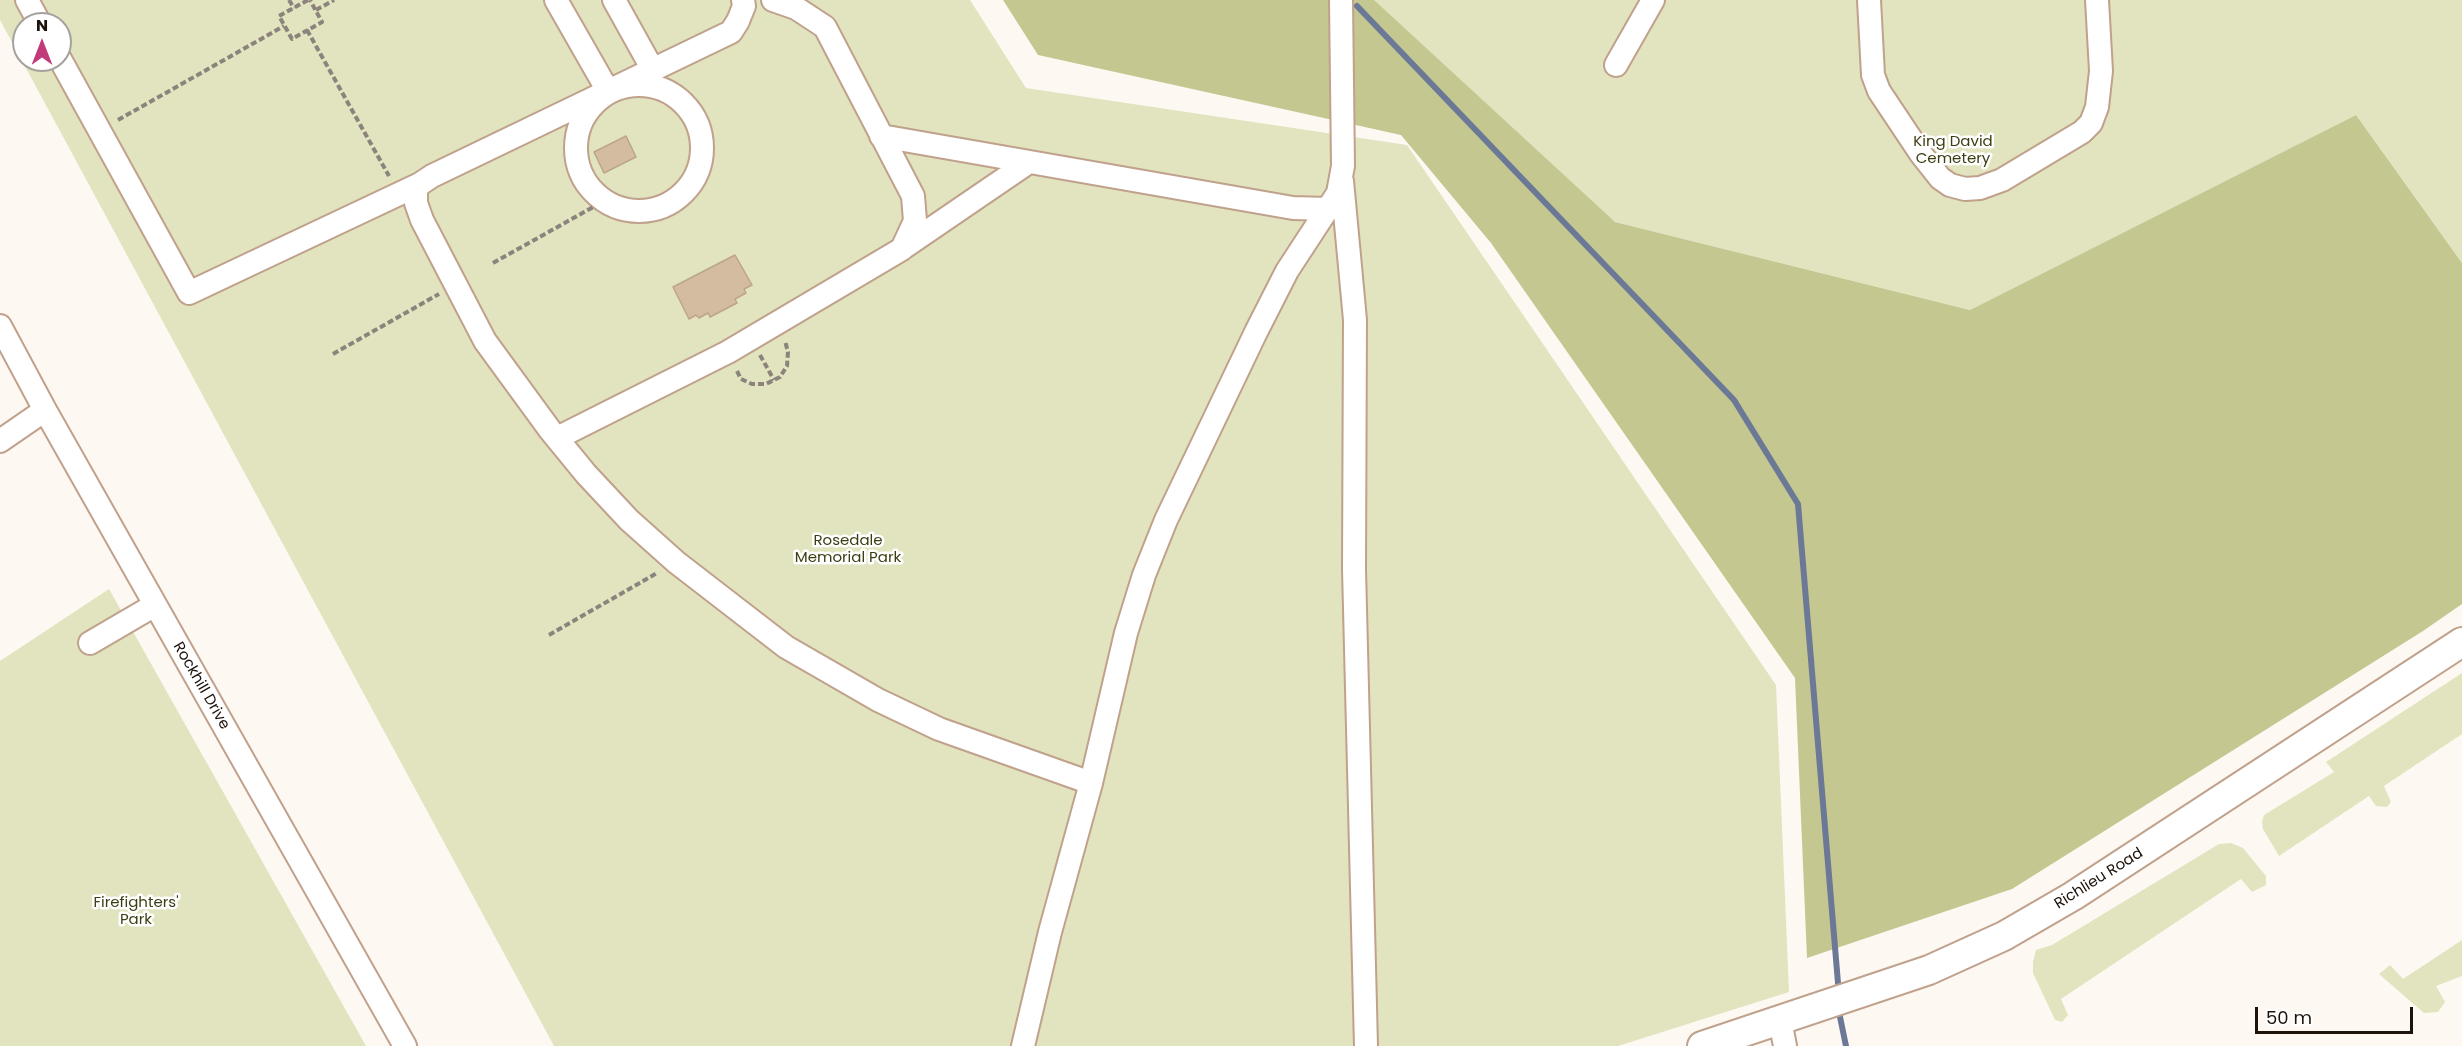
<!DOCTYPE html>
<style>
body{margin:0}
#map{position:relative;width:2462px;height:1046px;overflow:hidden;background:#fef8f3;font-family:Poppins,sans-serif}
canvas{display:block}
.north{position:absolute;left:12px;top:12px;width:60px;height:60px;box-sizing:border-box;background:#fff;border:2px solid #a5a19d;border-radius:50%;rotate:0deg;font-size:16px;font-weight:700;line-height:24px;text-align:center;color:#1e130b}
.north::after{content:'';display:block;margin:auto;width:21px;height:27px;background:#c13a79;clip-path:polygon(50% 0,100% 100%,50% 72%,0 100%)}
.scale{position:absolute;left:2255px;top:1007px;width:158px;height:27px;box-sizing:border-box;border:3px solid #1e130b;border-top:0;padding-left:8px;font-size:18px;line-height:21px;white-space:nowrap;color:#1e130b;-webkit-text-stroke:4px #fff;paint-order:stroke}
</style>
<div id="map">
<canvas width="2462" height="1046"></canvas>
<div class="north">N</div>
<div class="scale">50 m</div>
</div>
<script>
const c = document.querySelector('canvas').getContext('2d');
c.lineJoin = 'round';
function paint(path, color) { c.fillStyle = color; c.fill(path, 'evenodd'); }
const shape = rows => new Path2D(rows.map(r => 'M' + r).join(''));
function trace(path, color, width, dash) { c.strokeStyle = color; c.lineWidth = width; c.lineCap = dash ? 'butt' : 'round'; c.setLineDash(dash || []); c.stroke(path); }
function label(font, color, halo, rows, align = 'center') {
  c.font = font + ' Poppins,sans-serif'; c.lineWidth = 5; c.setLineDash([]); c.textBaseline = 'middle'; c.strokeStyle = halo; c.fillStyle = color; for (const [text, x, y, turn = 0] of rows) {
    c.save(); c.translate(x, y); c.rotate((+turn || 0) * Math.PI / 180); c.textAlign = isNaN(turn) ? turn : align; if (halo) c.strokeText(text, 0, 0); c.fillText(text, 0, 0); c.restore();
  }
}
paint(shape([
 [0,0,970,0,1026,88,1407,145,1776,685,1789,992,1618,1046,554,1046,0,20],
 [24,24,60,24,60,60,24,60],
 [1328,0,2462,0,2462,263,2356,115,1970,310,1615,222],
 [109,589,366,1046,0,1046,0,661],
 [2462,673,2462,734,2384,786,2391,802,2387,807,2376,806,2369,796,2279,856,2263,829,2262,822,2264,815,2334,772,2326,762],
 [2231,843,2243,848,2266,876,2266,885,2252,892,2241,879,2061,999,2068,1015,2062,1022,2055,1020,2033,973,2033,962,2036,950,2052,945,2219,844],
 [2462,940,2462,976,2436,986,2445,1002,2438,1012,2424,1013,2379,974,2390,965,2403,979]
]), '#e1e4bf');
paint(shape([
 [1003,0,1374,0,1615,222,1970,310,2356,115,2462,263,2462,604,2423,631,2012,889,1807,958,1795,678,1491,243,1401,135,1038,55]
]), '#c4c78f');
trace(shape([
 [1357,6,1734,400,1798,504,1838,983],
 [1839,1012,1846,1046]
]), '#6b7997', 6);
const building = shape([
 [626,136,636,157,604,173,594,152,626,136],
 [735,255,752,285,744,289,746,293,735,299,737,303,710,317,708,313,699,318,696,315,689,319,673,287,735,255]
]);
paint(building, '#d4bca0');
trace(building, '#bca589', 1.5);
const minor = shape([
 [27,0,40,24],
 [556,0,608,91],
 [614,0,653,70],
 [743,0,744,6,738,21,731,32,432,176,420,184,416,190,416,203,422,220,485,341,550,430,586,474,629,520,676,562,786,647,878,700,939,729,1091,783],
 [1869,0,1873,75,1879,91,1921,154,1940,178,1950,185,1965,189,1980,188,2002,180,2082,132,2091,123,2097,107,2101,71,2097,0],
 [60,59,189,293,420,184],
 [1616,65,1653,0],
 '576 148a63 63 0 1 1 126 0a63 63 0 1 1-126 0Z',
 [881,136,1293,208,1328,209],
 [1342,181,1355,320,1354,569,1366,1046],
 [903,248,1029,162],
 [0,326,45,410,405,1046],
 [557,438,728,352,902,249,915,221,913,196,825,27,796,8,773,0],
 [0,441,45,410],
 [90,643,155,605],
 [1780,1020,1785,1046],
 [1023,1046,1050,932,1091,783,1126,633,1144,575,1166,520,1256,332,1287,271,1338,193,1343,166,1341,0]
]);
const major = shape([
 [1702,1046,1929,970,2004,936,2073,896,2462,642]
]);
trace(minor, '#c0a18c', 26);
trace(major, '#c0a18c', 32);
trace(shape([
 [289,0,294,8],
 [308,0,279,16,292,39,322,22,310,0],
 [316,10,334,0],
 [307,30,389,176],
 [118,120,284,26],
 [493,263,604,201],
 [333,354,439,294],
 [760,355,774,380],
 [737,371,741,379,752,384,766,384,780,377,787,366,788,352,785,341],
 [549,635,657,573]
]), '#8b837c', 4, [6, 3]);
trace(minor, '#fff', 22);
trace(major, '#fff', 28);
label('15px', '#3c3d12', '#fff', [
 ["King David",1953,142],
 ["Cemetery",1953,159],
 ["Rosedale",848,541],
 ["Memorial Park",848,558],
 ["Firefighters'",136,903],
 ["Park",136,920]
]);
label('15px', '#1e130b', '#fff', [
 ["Rockhill Drive",201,686,60],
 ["Richlieu Road",2099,879,-32]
]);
</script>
